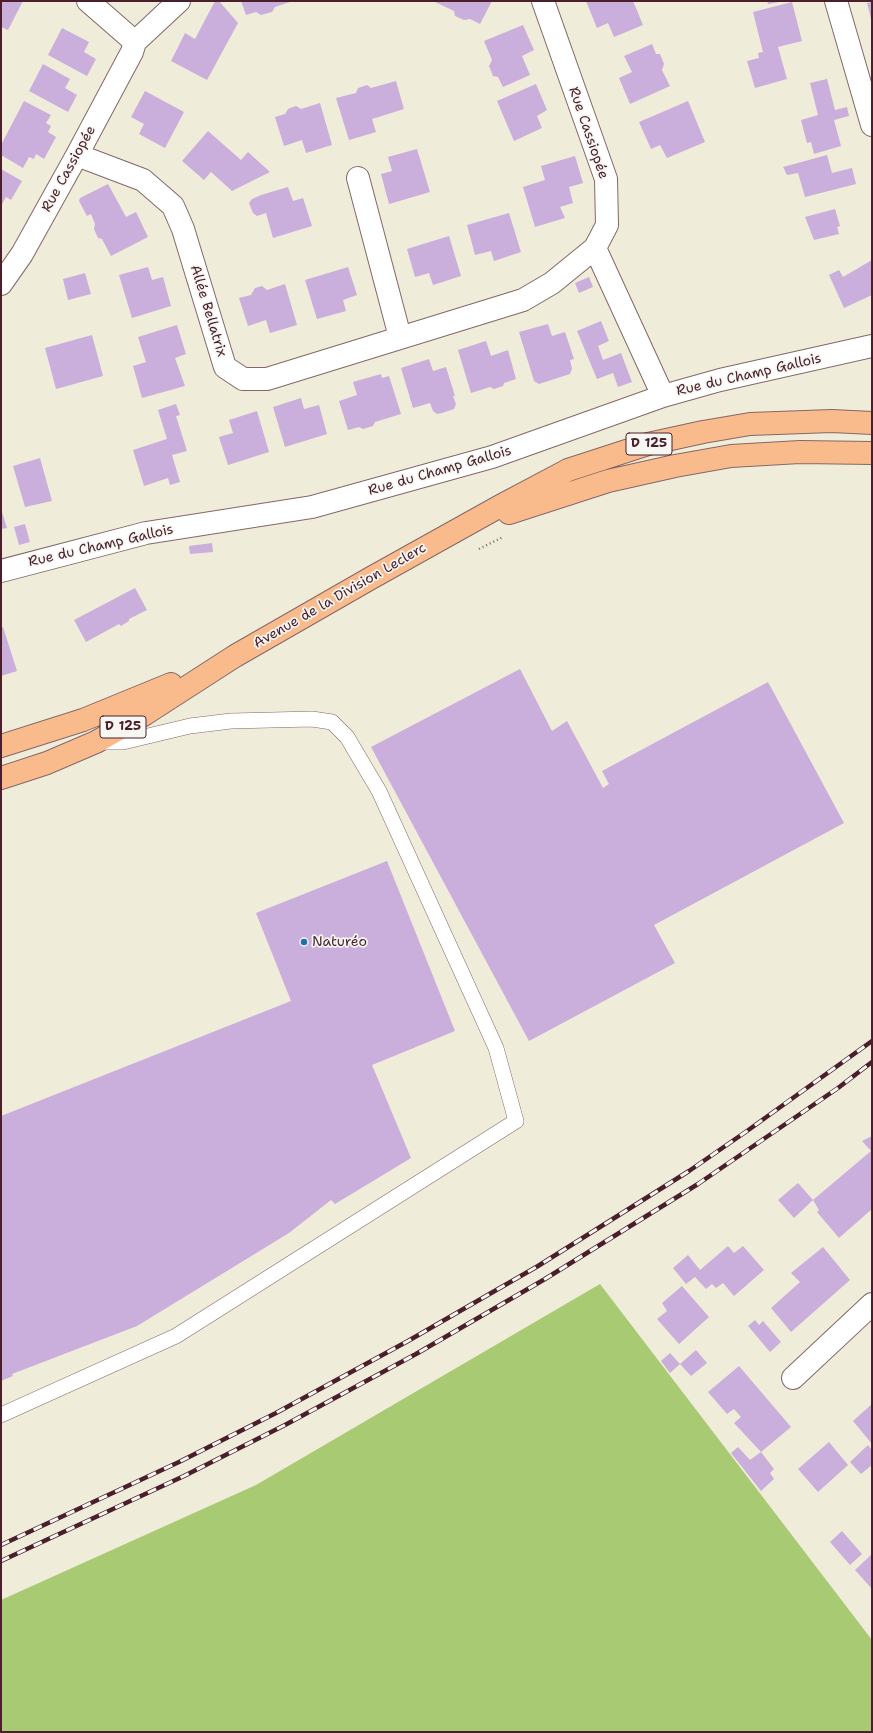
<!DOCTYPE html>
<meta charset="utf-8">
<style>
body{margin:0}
#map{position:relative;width:873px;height:1733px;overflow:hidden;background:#f0ecda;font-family:"Shantell Sans",sans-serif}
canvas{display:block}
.frame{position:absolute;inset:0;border:2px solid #4a1f2b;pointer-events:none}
</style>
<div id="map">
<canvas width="873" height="1733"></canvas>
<div class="frame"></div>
</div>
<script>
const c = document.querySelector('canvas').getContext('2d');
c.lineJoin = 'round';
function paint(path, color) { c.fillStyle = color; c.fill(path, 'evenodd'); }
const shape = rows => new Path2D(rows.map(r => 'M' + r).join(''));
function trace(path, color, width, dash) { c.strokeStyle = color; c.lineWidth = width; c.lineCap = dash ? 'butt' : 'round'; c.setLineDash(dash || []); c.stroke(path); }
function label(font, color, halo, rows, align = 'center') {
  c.font = font + ' "Shantell Sans",sans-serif'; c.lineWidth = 3.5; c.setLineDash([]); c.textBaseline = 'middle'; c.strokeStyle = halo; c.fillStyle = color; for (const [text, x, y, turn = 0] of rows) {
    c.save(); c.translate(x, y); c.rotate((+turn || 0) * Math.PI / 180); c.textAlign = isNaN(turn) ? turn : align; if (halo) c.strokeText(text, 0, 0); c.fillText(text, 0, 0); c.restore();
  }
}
paint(shape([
 [600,1284,872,1640,872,1732,1,1732,1,1600,256,1485]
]), '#a8ca73');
paint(shape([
 [1,1,23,1,8,30,1,27],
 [215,1,219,1,238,23,207,80,171,61,185,33,195,39],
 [241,1,293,1,275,7,272,12,261,15,256,12,246,15],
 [433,1,492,1,480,24,470,19,464,20,455,16,454,11],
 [586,1,633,1,643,25,614,37,608,23,597,28],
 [767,1,779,1,779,2,768,4],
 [792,2,802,41,778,47,787,79,755,88,747,61,759,58,758,53,763,52,753,12],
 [872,2,872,19,871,19,867,3],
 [523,25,534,50,522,56,530,75,503,87,498,77,493,76,489,66,492,60,484,41],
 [62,28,89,42,84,52,96,59,87,76,48,55],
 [652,44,656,54,660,54,664,64,662,70,670,86,630,104,619,78,632,72,624,56],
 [43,64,70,79,65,88,77,95,68,112,29,91],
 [827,79,835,110,847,107,849,116,834,120,841,146,814,154,811,142,807,143,801,120,818,115,810,83],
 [396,81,404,109,372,119,376,132,349,140,336,98,356,93,358,88,367,85,371,88],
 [536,84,547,110,537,116,542,128,514,141,497,101],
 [145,91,184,112,165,148,139,134,144,124,131,117],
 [24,101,51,115,46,123,51,126,48,132,56,137,44,159,36,154,34,159,29,157,23,168,1,155,1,145],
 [688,101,705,142,667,158,660,145,651,149,639,122],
 [320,103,332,145,306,153,302,140,284,146,275,117,285,114,288,109,296,106,301,109],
 [208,131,241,160,248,152,270,172,232,191,211,172,204,180,182,161],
 [417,149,430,192,389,204,381,174,392,171,388,157],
 [827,155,832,173,852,168,856,184,805,197,798,173,787,175,783,167],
 [575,156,583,183,569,187,573,203,560,207,565,218,535,227,523,187,545,180,541,166],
 [1,169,22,181,11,200,6,197,1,206],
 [108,184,126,217,136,212,148,237,111,256,102,239,98,238,94,229,95,224,91,214,87,216,79,201,80,198],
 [288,187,293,201,303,198,312,226,273,238,266,213,257,216,253,213,249,203,252,199,261,195],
 [835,209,840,226,837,227,839,234,814,240,805,217],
 [509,213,521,252,494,261,491,251,475,255,467,225],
 [449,236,461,276,433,285,429,273,415,277,407,249],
 [872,260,872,295,844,308,829,275,839,270,843,277],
 [148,267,152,280,163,277,171,306,132,318,119,275],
 [348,267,357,295,343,300,346,311,317,319,305,280],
 [85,273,91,294,68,300,63,279],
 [589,277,593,287,579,293,575,283],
 [285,284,297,325,270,333,266,320,248,326,239,298,251,295,255,288,262,286,267,290],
 [601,321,609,341,598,346,603,360,621,353,632,382,618,387,613,373,597,379,577,331],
 [548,324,552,336,565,332,574,359,570,360,572,369,570,374,539,384,534,381,519,332],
 [177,325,186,354,175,358,185,386,142,398,133,366,146,362,138,337],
 [92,335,103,376,56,389,45,348],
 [486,341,491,356,508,350,516,379,504,383,503,386,494,389,490,387,471,393,458,350],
 [429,359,433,371,446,367,455,396,453,396,456,404,454,409,442,413,437,414,433,411,430,403,413,408,401,368],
 [381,374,382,378,389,376,401,414,375,422,373,426,363,429,359,427,348,430,339,401,357,395,353,382],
 [301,398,304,409,319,405,327,434,285,447,273,407],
 [176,404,180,415,176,416,187,451,172,455,180,482,170,485,168,478,144,486,133,450,167,439,158,410],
 [257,411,269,452,228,465,219,437,233,433,229,420],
 [40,458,52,501,25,507,13,466],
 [1,509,7,528,1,529],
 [25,524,30,542,19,545,14,527],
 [212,543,213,552,190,554,189,546],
 [135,588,147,610,129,619,129,621,121,626,119,624,86,642,74,620],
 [3,627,17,671,1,676,1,628],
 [520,669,552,731,567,721,603,788,609,784,602,771,768,682,844,823,654,925,675,963,529,1041,371,747],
 [387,861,455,1031,372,1065,411,1158,335,1204,331,1200,289,1233,137,1326,12,1374,13,1376,1,1381,1,1116,291,1001,256,913],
 [872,1136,872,1209,839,1238,817,1212,819,1210,813,1200,871,1151,862,1141],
 [798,1183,813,1200,794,1218,778,1200],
 [728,1246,734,1253,743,1246,764,1270,734,1296,723,1283,716,1288,712,1284,706,1289,695,1277,686,1284,673,1268,688,1255,700,1270],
 [823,1247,850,1280,791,1332,771,1308,800,1282,791,1273],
 [682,1286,709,1317,679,1344,657,1319,667,1311,662,1303],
 [755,1320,759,1325,763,1321,781,1342,770,1352,748,1326],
 [696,1350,707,1363,691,1376,680,1364],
 [670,1353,680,1364,670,1373,661,1361],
 [739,1366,791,1427,761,1452,774,1469,770,1473,774,1479,761,1491,731,1453,738,1447,750,1460,761,1452,734,1423,741,1417,734,1409,727,1414,708,1392],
 [872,1404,872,1444,853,1421],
 [829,1442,848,1465,818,1492,798,1469],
 [868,1445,872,1450,872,1465,861,1474,850,1462],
 [842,1531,862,1554,850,1565,830,1542],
 [872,1554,872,1589,855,1570]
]), '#caaedb');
const lane = shape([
 [1,1415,176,1336,516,1121,496,1048,379,791,347,737,332,722,312,719,231,721,190,726,123,742,99,742]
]);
const street = shape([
 [88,1,135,42],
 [836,1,872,125],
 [77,155,143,180,173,206,183,229,225,367,243,379,267,379,523,300,552,283,595,248,607,225,606,179,543,1],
 [358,178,400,337],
 [595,248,663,396],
 [1,284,22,254,77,155,132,52,135,42,179,1],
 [1,571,146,533,312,507,492,457,663,396,720,380,872,346],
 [793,1378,872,1304]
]);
const primary = shape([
 [509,513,608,481,675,466,731,456,800,452,872,453],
 [1,746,83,720,171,684],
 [1,778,47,763,96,742,145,714,235,656,371,578,502,505,568,470,648,444,703,432,750,424,832,421,872,423]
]);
trace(lane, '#846768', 16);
trace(street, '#846768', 24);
trace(primary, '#846768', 24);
trace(shape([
 [479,549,503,537]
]), '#846768', 2.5, [1, 3]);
trace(lane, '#fff', 15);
trace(street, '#fff', 22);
trace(primary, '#fabb8c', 22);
const rail = shape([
 [1,1545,179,1462,276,1413,408,1341,538,1266,689,1171,747,1131,872,1041],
 [1,1561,184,1476,285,1425,416,1354,545,1279,698,1184,838,1088,872,1062]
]);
trace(rail, '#4a1f2b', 4.5);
trace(rail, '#f6f6f2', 3, [9]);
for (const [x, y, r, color] of [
 [304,942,4,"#1f6fb2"]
]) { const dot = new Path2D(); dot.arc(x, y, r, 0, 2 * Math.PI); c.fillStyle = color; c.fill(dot); trace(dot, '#f6f6f2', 1.5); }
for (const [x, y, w] of [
 [649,444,46],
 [123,727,46]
]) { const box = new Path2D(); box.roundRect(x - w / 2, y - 11, w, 22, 3); c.fillStyle = '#f6f6f2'; c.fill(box); trace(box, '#4a1f2b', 1); }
label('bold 13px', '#4a1f2b', null, [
 ["D 125",649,444],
 ["D 125",123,727]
]);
label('14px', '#4a1f2b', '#f6f6f2', [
 ["Rue Cassiopée",588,133,71],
 ["Rue Cassiopée",69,169,-61],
 ["Allée Bellatrix",208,311,73],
 ["Rue du Champ Gallois",749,375,-13],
 ["Rue du Champ Gallois",440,471,-16],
 ["Rue du Champ Gallois",101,546,-13],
 ["Avenue de la Division Leclerc",340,596,-30]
]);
label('14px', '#4a1f2b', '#f6f6f2', [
 ["Naturéo",312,942]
], 'left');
</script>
